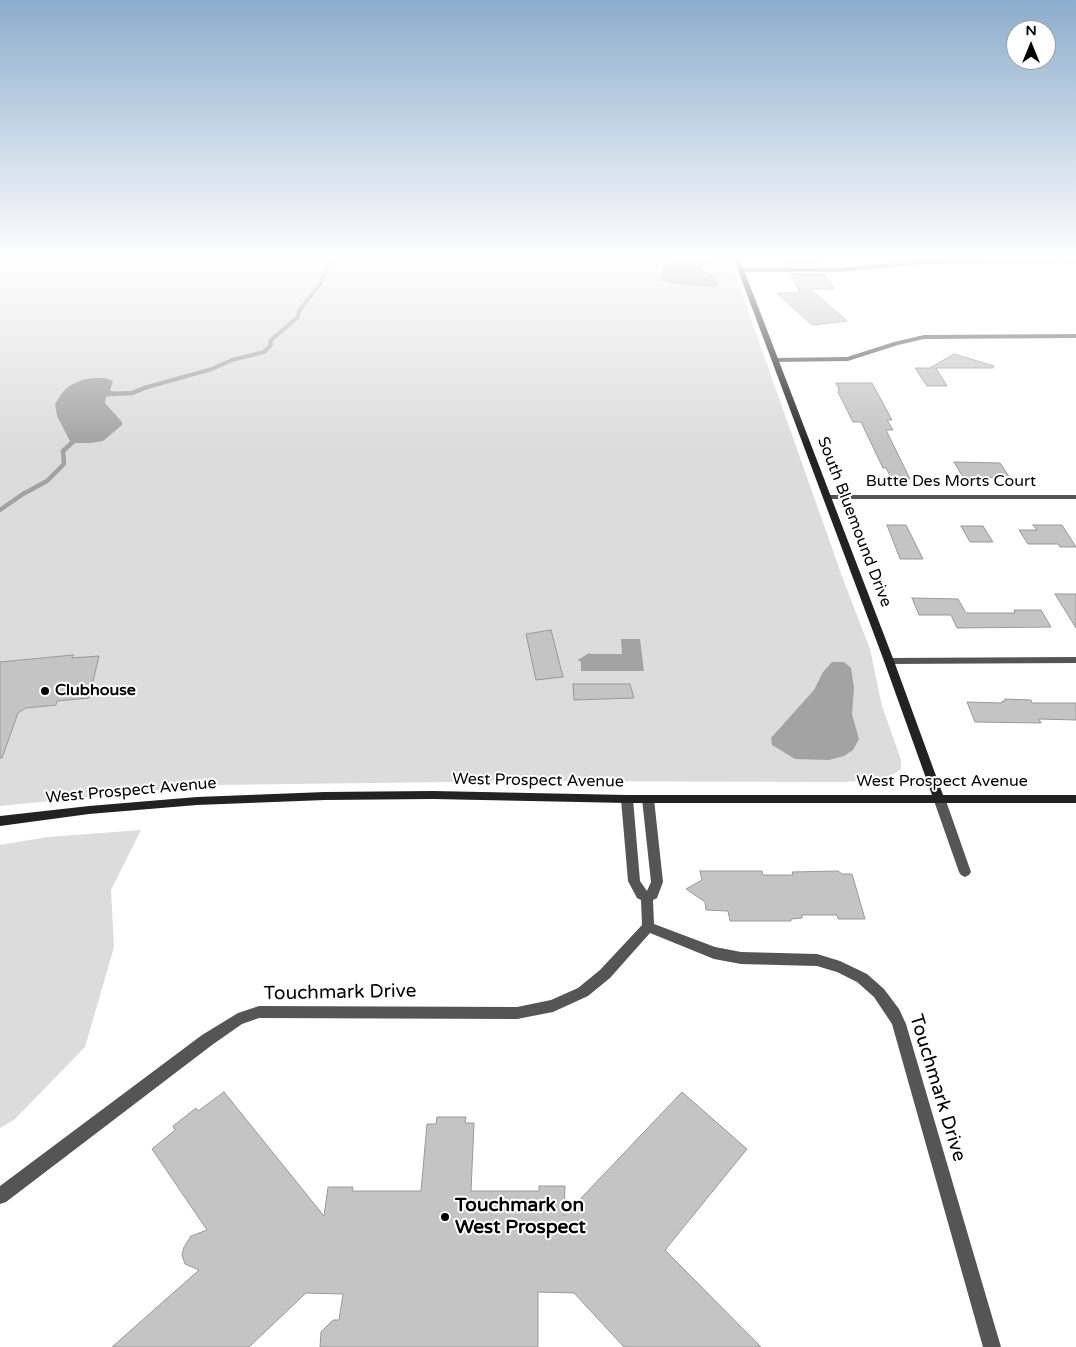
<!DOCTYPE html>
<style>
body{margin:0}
#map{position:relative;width:1076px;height:1347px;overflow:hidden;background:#fff;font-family:"Varela Round",sans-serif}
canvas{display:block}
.north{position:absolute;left:1006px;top:20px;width:50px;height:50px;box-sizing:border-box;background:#fff;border:1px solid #999;border-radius:50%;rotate:0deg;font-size:14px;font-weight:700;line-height:20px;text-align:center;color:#000}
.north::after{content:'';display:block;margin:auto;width:18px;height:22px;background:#000;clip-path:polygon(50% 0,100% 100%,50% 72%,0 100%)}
</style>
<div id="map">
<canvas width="1076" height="1347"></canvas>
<div class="north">N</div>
</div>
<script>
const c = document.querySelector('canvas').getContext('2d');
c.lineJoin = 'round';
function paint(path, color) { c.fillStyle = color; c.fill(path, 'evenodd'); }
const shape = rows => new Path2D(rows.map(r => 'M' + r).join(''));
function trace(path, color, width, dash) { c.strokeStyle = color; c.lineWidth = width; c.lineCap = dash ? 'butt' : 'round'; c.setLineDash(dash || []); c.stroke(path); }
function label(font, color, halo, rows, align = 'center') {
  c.font = font + ' "Varela Round",sans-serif'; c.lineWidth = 4; c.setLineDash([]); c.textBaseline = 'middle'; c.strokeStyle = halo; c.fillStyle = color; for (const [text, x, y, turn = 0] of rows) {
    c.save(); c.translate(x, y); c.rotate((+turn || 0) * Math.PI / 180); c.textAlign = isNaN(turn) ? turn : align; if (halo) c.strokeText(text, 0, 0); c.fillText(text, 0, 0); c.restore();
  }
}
paint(shape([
 [0,257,729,257,843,579,870,649,882,706,901,760,901,769,892,775,877,780,841,782,527,781,214,785,0,806],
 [141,830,111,890,114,947,85,1047,15,1119,0,1128,0,845,48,837]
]), '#dcdcdc');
paint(shape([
 [671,257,710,257,708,262,701,268,701,270,715,276,719,285,712,287,674,284,661,281,664,263],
 [94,378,105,378,113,381,110,391,119,392,118,395,106,397,105,403,122,422,122,425,103,441,90,443,71,443,57,416,55,404,62,393,69,386,82,380],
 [621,639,640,639,644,671,581,671,581,662,578,660,589,653,591,654,622,654],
 [832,662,844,662,851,668,854,688,852,714,859,739,853,750,844,756,829,760,795,759,772,745,771,738,814,690,823,672]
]), '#a3a3a3');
trace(shape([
 [144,388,212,369,232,360,264,352,271,345,270,341,298,317,299,311,321,283,325,271,340,257]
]), '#a3a3a3', 4);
trace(shape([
 [113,394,132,393,147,387],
 [0,510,23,494,47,481,64,464,63,451,76,439]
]), '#a3a3a3', 4.5);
const building = shape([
 [783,257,816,257,821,266,787,266,783,257],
 [791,274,825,274,834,289,810,289,847,321,812,325,777,293,800,293,791,274],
 [954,354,994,366,993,368,936,368,947,386,927,386,915,368,930,368,954,354],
 [836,383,872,383,892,420,887,420,893,430,886,430,910,479,892,479,886,468,883,468,861,422,853,422,838,392,839,389,836,383],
 [954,462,1000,463,1010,478,963,477,954,462],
 [887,525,906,525,923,559,900,559,887,525],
 [1033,525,1062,525,1076,547,1060,547,1058,544,1028,544,1019,530,1037,530,1033,525],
 [961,526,983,526,993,542,970,542,961,526],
 [1055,594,1076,594,1076,628,1055,594],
 [912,598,958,599,966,613,1015,613,1014,610,1041,610,1051,627,957,628,951,615,919,615,912,598],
 [551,630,563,677,536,680,526,634,551,630],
 [73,655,72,658,99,656,89,698,57,701,56,705,26,708,18,713,2,758,0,758,0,662,73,655],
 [573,684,630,684,634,698,574,700,573,684],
 [1005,699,1031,700,1032,703,1076,703,1076,720,1039,719,1041,723,975,722,967,702,1002,703,1002,701,1006,701,1005,699],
 [700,871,762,871,763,875,793,875,792,872,838,871,842,874,852,874,865,919,838,919,837,915,802,915,802,918,791,919,791,921,730,921,728,911,706,910,705,902,686,889,702,880,700,871],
 [224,1092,324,1216,328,1187,353,1187,352,1191,421,1191,427,1124,436,1124,437,1117,466,1117,465,1123,474,1123,471,1191,539,1191,539,1186,565,1186,564,1216,682,1092,747,1149,665,1250,761,1347,624,1347,574,1293,538,1292,538,1347,320,1347,321,1332,333,1320,339,1320,343,1294,306,1293,249,1347,112,1347,199,1270,185,1264,182,1255,184,1247,191,1236,207,1230,152,1149,175,1130,173,1126,196,1108,198,1111,224,1092]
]);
paint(building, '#c4c4c4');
trace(building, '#999', 1);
paint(shape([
 [1076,259,1076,263,925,264,839,272,741,272,738,270,741,268,839,268,925,260,1076,259],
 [1076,334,1076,338,924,339,898,345,848,361,775,362,772,360,775,358,847,357,894,342,924,335,1076,334],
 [824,495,1076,495,1076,499,827,499,823,497,824,495],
 [1076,657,1076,663,889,664,884,661,889,658,1076,657],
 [939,794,943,795,945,798,971,872,969,875,965,877,961,875,959,872,933,798,935,795,939,794],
 [627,795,631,796,633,799,640,881,647,891,651,882,642,799,644,796,648,795,652,796,654,799,663,882,657,898,653,900,654,924,715,947,741,952,817,954,840,961,867,974,884,989,899,1009,906,1024,1001,1347,983,1347,892,1024,874,997,857,982,837,972,817,966,741,964,714,959,650,933,610,978,588,996,553,1012,517,1019,259,1018,242,1024,212,1045,6,1202,0,1204,0,1186,202,1035,238,1013,259,1006,517,1007,551,1000,578,988,600,970,642,925,641,900,637,898,628,881,621,799,623,796,627,795]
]), '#555');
paint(shape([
 [733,257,739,257,894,661,943,795,1076,795,1076,803,627,803,433,799,325,800,197,805,89,814,0,826,0,816,89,806,197,797,325,792,433,791,627,795,932,795,884,661,733,257]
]), '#222');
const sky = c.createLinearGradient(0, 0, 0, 446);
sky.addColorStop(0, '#8cadcc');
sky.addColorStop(0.58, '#fff');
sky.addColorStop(1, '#ffffff00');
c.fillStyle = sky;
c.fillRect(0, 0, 1076, 446);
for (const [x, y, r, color] of [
 [45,691,5,"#000"],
 [445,1217,5,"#000"]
]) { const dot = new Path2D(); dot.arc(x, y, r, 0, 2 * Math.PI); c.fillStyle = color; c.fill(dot); trace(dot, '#fff', 2); }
label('16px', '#000', '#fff', [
 ["Butte Des Morts Court",951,482],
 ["South Bluemound Drive",854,522,69],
 ["West Prospect Avenue",538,781,1],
 ["West Prospect Avenue",942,782],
 ["West Prospect Avenue",131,791,-5]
]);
label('bold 16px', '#000', '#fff', [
 ["Clubhouse",55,691]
], 'left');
label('19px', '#000', '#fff', [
 ["Touchmark Drive",340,993,-1],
 ["Touchmark Drive",937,1088,73]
]);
label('bold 19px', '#000', '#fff', [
 ["Touchmark on",455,1206],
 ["West Prospect",455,1228]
], 'left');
</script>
